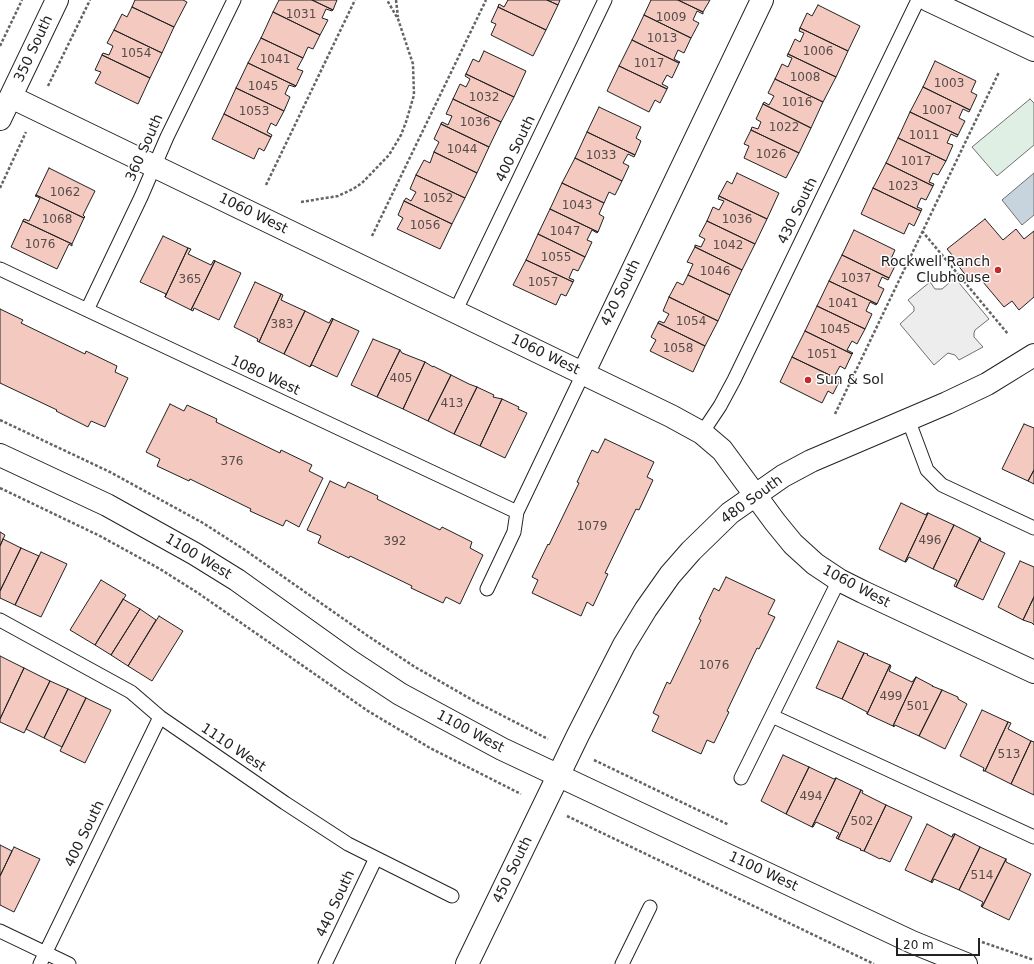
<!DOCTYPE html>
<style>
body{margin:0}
#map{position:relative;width:1034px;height:964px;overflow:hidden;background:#fff;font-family:"DejaVu Sans",sans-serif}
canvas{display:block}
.scale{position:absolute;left:896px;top:938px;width:84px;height:18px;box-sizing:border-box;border:2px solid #222;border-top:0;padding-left:5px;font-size:12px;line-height:14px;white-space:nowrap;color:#222;-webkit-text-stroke:3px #fff;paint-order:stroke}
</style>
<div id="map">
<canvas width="1034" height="964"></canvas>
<div class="scale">20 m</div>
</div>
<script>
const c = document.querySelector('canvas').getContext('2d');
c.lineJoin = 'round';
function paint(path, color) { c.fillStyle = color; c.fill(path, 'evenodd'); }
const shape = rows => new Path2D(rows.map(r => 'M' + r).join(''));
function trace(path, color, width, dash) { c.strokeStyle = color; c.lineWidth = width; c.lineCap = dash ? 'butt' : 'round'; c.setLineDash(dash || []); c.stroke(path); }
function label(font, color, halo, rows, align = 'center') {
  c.font = font + ' "DejaVu Sans",sans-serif'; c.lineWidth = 3; c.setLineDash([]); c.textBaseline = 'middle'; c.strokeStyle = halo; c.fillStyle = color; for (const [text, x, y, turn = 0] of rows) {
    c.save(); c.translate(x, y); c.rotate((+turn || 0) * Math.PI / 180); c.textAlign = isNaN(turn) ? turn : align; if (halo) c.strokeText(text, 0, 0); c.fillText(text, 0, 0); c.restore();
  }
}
const green = shape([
 [1030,99,1034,103,1034,145,997,176,972,147,1030,99]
]);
paint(green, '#e0efe3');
trace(green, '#6f6f6f', 1);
const parking = shape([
 [955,278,989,319,975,330,974,333,974,337,983,347,959,360,955,355,948,353,934,365,900,324,914,311,914,307,908,300,930,282,935,289,942,289,955,278]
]);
paint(parking, '#ededed');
trace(parking, '#6f6f6f', 1);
const water = shape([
 [1034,173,1034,215,1022,225,1002,200,1034,173]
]);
paint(water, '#c7d3dd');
trace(water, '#6f6f6f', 1);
const building = shape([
 [135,0,183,0,187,2,174,27,132,7,135,0],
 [279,0,312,0,333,10,332,11,326,9,322,18,328,20,320,35,273,12,279,0],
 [312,0,337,0,333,10,312,0],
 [508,0,547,0,558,5,546,30,498,7,499,4,504,7,508,0],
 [547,0,560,0,558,5,547,0],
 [651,0,678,0,703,12,703,14,697,11,693,20,699,23,691,38,644,15,651,0],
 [678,0,710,0,703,12,678,0],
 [818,5,860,26,848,51,800,28,807,13,812,16,818,5],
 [132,7,174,27,162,53,114,30,122,14,127,17,132,7],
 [498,7,546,30,533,56,491,35,496,24,491,22,498,7],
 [273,12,320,35,313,49,308,47,303,58,261,38,273,12],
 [644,15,691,38,684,53,678,50,674,59,680,62,679,63,632,40,644,15],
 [800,28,848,51,836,77,788,54,795,39,800,42,804,33,799,31,800,28],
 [114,30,162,53,150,78,102,55,103,53,109,55,113,46,107,43,114,30],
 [261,38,303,58,297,69,303,71,296,86,248,63,261,38],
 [632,40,679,63,672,78,667,75,662,84,668,87,667,89,619,66,632,40],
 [484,51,526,71,514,97,466,74,473,59,479,62,484,51],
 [788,54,836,77,823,102,775,79,782,64,788,67,792,58,787,56,788,54],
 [102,55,150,78,138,104,95,83,101,72,95,70,102,55],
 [935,61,976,81,971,92,977,95,970,110,923,87,935,61],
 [248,63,296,86,295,87,289,85,285,94,290,97,284,111,236,88,248,63],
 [619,66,667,89,660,103,655,100,649,112,607,91,619,66],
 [466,74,514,97,501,122,453,99,460,84,466,87,470,79,465,76,466,74],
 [775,79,823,102,811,128,763,104,764,102,769,105,774,96,768,93,775,79],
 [923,87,970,110,969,112,963,109,959,118,965,121,958,135,910,112,923,87],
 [236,88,284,111,276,126,271,123,267,132,272,135,271,137,224,114,236,88],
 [453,99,501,122,489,147,441,124,442,122,448,125,452,116,446,114,453,99],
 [763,104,811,128,799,153,751,130,752,127,758,129,761,122,756,119,763,104],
 [599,107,641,127,636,138,641,141,635,155,587,132,599,107],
 [910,112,958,135,957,137,951,134,947,143,953,145,946,161,898,138,910,112],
 [224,114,271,137,264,151,259,148,254,159,212,139,224,114],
 [441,124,489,147,477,173,434,152,439,142,434,139,441,124],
 [751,130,799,153,786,178,744,158,749,146,744,144,751,130],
 [587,132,635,155,634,157,628,154,623,163,629,166,622,181,575,158,587,132],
 [898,138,946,161,938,175,933,173,929,182,934,184,933,186,886,163,898,138],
 [434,152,477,173,465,198,416,175,424,160,430,163,434,152],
 [575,158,622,181,615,195,609,192,604,203,562,183,575,158],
 [886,163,933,186,926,200,921,198,917,207,922,209,921,211,873,188,886,163],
 [49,168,95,191,83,215,85,217,84,218,36,195,49,168],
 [737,173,779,193,767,219,719,196,727,181,732,184,737,173],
 [416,175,465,198,452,224,404,201,406,198,411,201,416,192,410,189,416,175],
 [562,183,604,203,599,214,604,217,598,232,550,209,562,183],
 [873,188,921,211,914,226,909,223,904,234,861,214,873,188],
 [36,195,84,218,72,244,23,221,24,219,29,221,40,198,35,196,36,195],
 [719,196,767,219,755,244,707,221,713,207,719,210,724,201,718,199,719,196],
 [404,201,452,224,440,249,397,229,403,218,398,215,404,201],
 [550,209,598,232,597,233,592,230,587,240,592,242,585,257,538,234,550,209],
 [985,219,1003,240,1016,229,1024,239,1034,231,1034,297,1019,310,1012,301,1004,307,978,276,971,282,957,264,958,262,947,249,985,219],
 [23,221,72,244,72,246,69,244,57,269,11,247,23,221],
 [707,221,755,244,742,270,695,247,695,245,701,247,705,239,699,236,707,221],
 [854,230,895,250,890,261,896,264,889,278,842,255,854,230],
 [538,234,585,257,578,271,573,269,569,278,574,280,573,282,526,260,538,234],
 [163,236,188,248,165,297,166,294,140,282,163,236],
 [695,247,742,270,730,295,688,275,693,264,687,262,695,247],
 [188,248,191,249,188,254,211,265,214,260,215,261,191,310,165,297,188,248],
 [842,255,889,278,888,280,882,277,878,286,884,289,877,304,829,281,842,255],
 [526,260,573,282,566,296,561,294,556,305,513,285,526,260],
 [215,261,241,273,219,320,194,308,193,311,191,310,215,261],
 [688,275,730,295,718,321,669,297,677,282,683,285,688,275],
 [829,281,877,304,876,305,870,302,866,311,872,314,865,329,817,306,829,281],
 [255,282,281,294,259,342,257,341,258,339,234,327,255,282],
 [281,294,283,295,281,300,305,311,284,354,259,342,281,294],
 [669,297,718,321,705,346,658,323,659,321,664,323,669,314,663,311,669,297],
 [817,306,865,329,857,344,852,341,847,350,853,353,852,354,805,331,817,306],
 [0,309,23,320,21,323,85,354,86,351,117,366,115,372,128,378,105,427,91,421,88,427,56,411,57,410,0,383,0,309],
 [305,311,329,323,332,318,333,319,310,367,284,354,305,311],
 [333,319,359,331,337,377,312,365,310,367,333,319],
 [658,323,705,346,693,372,650,351,656,340,651,337,658,323],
 [805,331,852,354,845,369,840,366,835,375,841,378,840,380,792,357,805,331],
 [373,339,400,350,377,397,351,385,373,339],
 [400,350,402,353,425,362,403,409,377,397,400,350],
 [792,357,840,380,833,394,828,391,822,403,780,382,792,357],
 [425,362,433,367,433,366,451,375,428,421,403,409,425,362],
 [451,375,469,384,477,387,454,434,428,421,451,375],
 [477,387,494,395,493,397,502,399,480,446,454,434,477,387],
 [502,399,519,407,518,409,527,413,505,458,480,446,502,399],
 [170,404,184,411,187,405,217,419,216,422,280,453,281,450,312,465,309,471,323,478,299,527,286,520,283,526,250,511,251,509,190,479,189,481,157,466,160,459,146,452,170,404],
 [1024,424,1034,428,1034,470,1028,481,1002,469,1024,424],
 [605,439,654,462,647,477,653,480,639,510,636,509,605,573,608,574,593,606,587,602,581,616,532,593,538,580,532,577,548,544,549,545,579,483,577,482,592,450,598,453,605,439],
 [1034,470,1034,484,1028,481,1034,470],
 [330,481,345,488,348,482,378,496,377,499,440,530,442,527,472,542,470,548,483,555,460,604,446,597,443,603,411,588,412,586,350,556,349,558,318,543,321,536,307,530,330,481],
 [901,503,926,515,927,513,928,513,905,562,879,549,901,503],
 [928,513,954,525,933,569,909,557,906,562,905,562,928,513],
 [954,525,980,538,956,587,954,586,957,580,933,569,954,525],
 [0,532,5,535,0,546,0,532],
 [980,538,981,539,980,541,1005,553,983,600,956,587,980,538],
 [3,539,21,548,0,591,0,546,3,539],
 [21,548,39,556,15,605,0,598,0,591,21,548],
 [41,552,67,564,41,617,15,605,41,552],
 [1020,561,1034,567,1034,597,1023,620,998,607,1020,561],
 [726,577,775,600,768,614,775,617,759,649,757,648,727,711,729,712,714,743,707,740,701,754,652,731,659,716,653,713,667,682,670,684,701,620,699,619,714,588,719,591,726,577],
 [101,580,126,595,95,645,70,630,101,580],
 [1034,597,1034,625,1032,623,1023,620,1034,597],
 [123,599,140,609,111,655,95,645,123,599],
 [140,609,156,620,128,666,111,655,140,609],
 [159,616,183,631,152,681,128,666,159,616],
 [838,641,864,653,842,699,816,688,838,641],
 [864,653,868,654,867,655,890,665,867,714,867,712,842,699,864,653],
 [0,656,24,668,0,719,0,656],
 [890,665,891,666,889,671,912,682,916,677,893,726,867,714,890,665],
 [24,668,50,681,24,733,0,722,0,719,24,668],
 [916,677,933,686,932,686,942,690,919,736,895,725,894,727,893,726,916,677],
 [50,681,68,689,44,738,26,729,50,681],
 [68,689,86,698,62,747,44,738,68,689],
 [942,690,958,697,958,699,967,704,945,749,919,736,942,690],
 [86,698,111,710,85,763,60,751,86,698],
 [982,710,1008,722,985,771,983,771,984,768,960,756,982,710],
 [1008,722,1011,723,1008,729,1031,741,1011,784,985,771,1008,722],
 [1031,741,1034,742,1034,795,1011,784,1031,741],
 [783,755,809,767,786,814,761,801,783,755],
 [809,767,834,779,836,778,812,827,786,814,809,767],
 [836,778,861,790,838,839,836,838,839,833,816,822,813,827,812,827,836,778],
 [861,790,863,791,862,793,886,805,864,851,860,850,861,849,838,839,861,790],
 [886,805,912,817,890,862,881,858,880,859,864,851,886,805],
 [927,824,952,837,953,834,955,834,931,882,905,870,927,824],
 [955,834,980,847,959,890,934,879,932,883,931,882,955,834],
 [0,845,12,851,0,876,0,845],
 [14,847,40,859,14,912,0,905,0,876,14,847],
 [980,847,1006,859,982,907,981,906,983,902,959,890,980,847],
 [1006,859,1006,862,1031,874,1009,920,982,907,1006,859]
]);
paint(building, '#f3c9c0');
trace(building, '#222', 1);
const service = shape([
 [0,269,517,512],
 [87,310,141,197,167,137,234,0],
 [455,312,605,0],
 [908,419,927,470,942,485,1034,528],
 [702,433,720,406,734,380,918,0],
 [487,589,514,532,517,512,583,374],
 [0,620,131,692,160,717,285,803,348,844,452,896],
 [772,716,1034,837],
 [741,778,839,580],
 [0,931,69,964],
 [40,964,160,717],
 [325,964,376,858],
 [622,964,650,907]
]);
const minor = shape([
 [928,0,1034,50],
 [11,97,671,416,702,433,722,450,775,522,793,544,815,564,839,580,863,592,1034,672],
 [583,374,762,0],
 [467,964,578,735,624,645,646,609,670,575,691,551,730,513,783,476,811,461,947,403,987,384,1034,355]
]);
const tertiary = shape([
 [0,119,57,0],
 [0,455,107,505,195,554,237,580,350,661,400,694,502,749,912,942,966,964]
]);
trace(service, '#222', 15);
trace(minor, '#222', 24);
trace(tertiary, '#222', 24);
trace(shape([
 [396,0,398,17],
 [0,46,22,0],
 [48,86,90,0],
 [266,185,355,0],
 [0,188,26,132],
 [301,202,338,196,353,189,362,183,389,155,401,135,406,122,414,95,413,64,398,19,387,0],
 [922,231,1008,334],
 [372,236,486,0],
 [835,414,999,72],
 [0,420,110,472,203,523,245,550,368,636,415,667,476,702,548,739],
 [0,488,100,536,160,569,198,593,368,711,430,748,521,794],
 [594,760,729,825],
 [567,816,874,964],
 [982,942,1034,960]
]), '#646464', 2.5, [3, 2]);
trace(service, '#fff', 13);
trace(minor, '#fff', 22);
trace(tertiary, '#fff', 22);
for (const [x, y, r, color] of [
 [998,270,4,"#c62828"],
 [808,380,4,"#c62828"]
]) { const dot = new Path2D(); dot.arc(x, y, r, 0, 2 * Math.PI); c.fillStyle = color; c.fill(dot); trace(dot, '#fff', 1.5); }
label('12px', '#564c4a', null, [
 ["1031",301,15],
 ["1009",671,18],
 ["1013",662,39],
 ["1006",818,52],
 ["1054",136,54],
 ["1041",275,60],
 ["1017",649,64],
 ["1008",805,78],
 ["1003",949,84],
 ["1045",263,87],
 ["1032",484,98],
 ["1016",797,103],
 ["1007",937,111],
 ["1053",254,112],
 ["1036",475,123],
 ["1022",784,128],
 ["1011",924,136],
 ["1044",462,150],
 ["1026",771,155],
 ["1033",601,156],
 ["1017",916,162],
 ["1023",903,187],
 ["1062",65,193],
 ["1052",438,199],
 ["1043",577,206],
 ["1068",57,220],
 ["1036",737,220],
 ["1056",425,226],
 ["1047",565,232],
 ["1076",40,245],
 ["1042",728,246],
 ["1055",556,258],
 ["1046",715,272],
 ["1037",856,279],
 ["365",190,280],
 ["1057",543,283],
 ["1041",843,304],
 ["1054",691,322],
 ["383",282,325],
 ["1045",835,330],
 ["1058",678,349],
 ["1051",822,355],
 ["405",401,379],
 ["413",452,404],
 ["376",232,462],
 ["1079",592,527],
 ["496",930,541],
 ["392",395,542],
 ["1076",714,666],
 ["499",891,697],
 ["501",918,707],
 ["513",1009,755],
 ["494",811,797],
 ["502",862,822],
 ["514",982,876]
]);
label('14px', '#222', '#fff', [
 ["350 South",34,49,-65],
 ["360 South",145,148,-66],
 ["400 South",516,149,-64],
 ["430 South",798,211,-64],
 ["1060 West",253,214,26],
 ["420 South",621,293,-64],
 ["1060 West",545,355,26],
 ["1080 West",265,376,25],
 ["480 South",752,500,-36],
 ["1100 West",198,557,31],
 ["1060 West",856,587,28],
 ["1100 West",470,732,28],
 ["1110 West",233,748,34],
 ["400 South",85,834,-64],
 ["450 South",513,870,-64],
 ["1100 West",763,872,25],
 ["440 South",336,904,-65]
]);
label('14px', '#222', '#fff', [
 ["Rockwell Ranch",990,262],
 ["Clubhouse",990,278],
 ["Sun & Sol",816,380,"left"]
], 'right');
</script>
